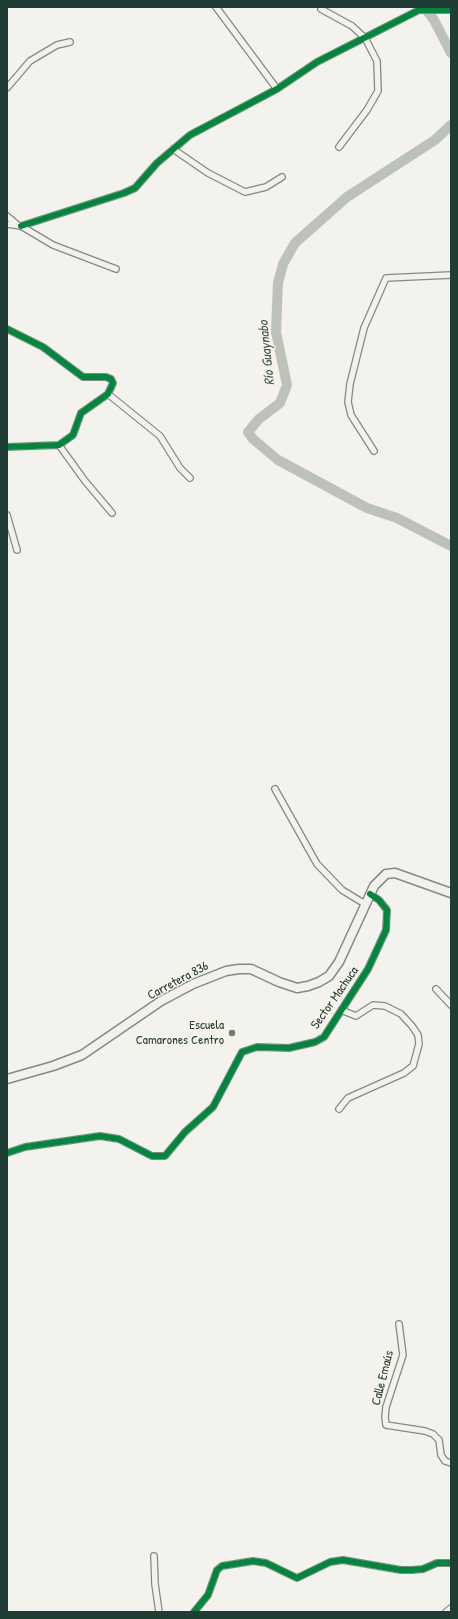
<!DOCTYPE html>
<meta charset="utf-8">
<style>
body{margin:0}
#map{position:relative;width:458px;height:1619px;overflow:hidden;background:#f4f2ec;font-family:"Patrick Hand",sans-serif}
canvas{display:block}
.frame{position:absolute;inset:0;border:8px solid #1f3d34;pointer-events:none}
</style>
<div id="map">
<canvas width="458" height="1619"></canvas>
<div class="frame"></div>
</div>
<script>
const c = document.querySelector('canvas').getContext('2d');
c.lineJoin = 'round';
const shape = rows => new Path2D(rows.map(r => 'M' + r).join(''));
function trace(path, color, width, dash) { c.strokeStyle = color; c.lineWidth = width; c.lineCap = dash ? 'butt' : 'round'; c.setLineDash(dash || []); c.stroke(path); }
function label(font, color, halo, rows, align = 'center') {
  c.font = font + ' "Patrick Hand",sans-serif'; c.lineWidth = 3; c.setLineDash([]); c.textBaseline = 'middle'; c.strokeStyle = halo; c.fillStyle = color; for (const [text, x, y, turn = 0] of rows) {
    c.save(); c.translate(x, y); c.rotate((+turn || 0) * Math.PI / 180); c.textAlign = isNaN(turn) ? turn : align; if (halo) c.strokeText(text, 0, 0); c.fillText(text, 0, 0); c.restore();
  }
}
trace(shape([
 [424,7,434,20,451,53],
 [451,125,435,140,347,197,295,243,283,264,278,283,277,306,276,332,287,385,280,403,259,419,248,432,253,439,278,460,367,508,397,518,451,546]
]), '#bcc2b9', 10);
const street = shape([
 [216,7,277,89],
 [321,9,352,26,365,38,377,61,378,91,367,110,339,147],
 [7,88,30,61,57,45,70,42],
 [173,149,208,173,245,192,266,187,282,177],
 [7,216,19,226],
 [7,224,21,226,53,245,116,269],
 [21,226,124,193,135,188,157,163,190,135,277,89,317,62,419,10,451,10],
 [7,329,43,347,83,377,106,377,111,379,113,383,108,394,81,413,73,435,59,445,7,447],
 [108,394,160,436,180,468,190,478],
 [59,445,85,481,112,513],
 [374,451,351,415,348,402,350,384,364,328,386,278,451,275],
 [7,515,17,550],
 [275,789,317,864,342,890,365,904],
 [436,989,451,1005],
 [339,1109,348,1098,404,1073,413,1066,419,1044,418,1035,412,1026,401,1014,385,1006,373,1005,356,1016,341,1010],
 [7,1153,25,1147,100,1136,119,1139,152,1156,165,1156,185,1132,213,1107,242,1052,257,1047,289,1048,315,1042,324,1037,368,969,386,930,387,910,379,900,370,894],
 [399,1324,403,1355,386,1407,385,1417,386,1425,425,1431,433,1434,439,1440,441,1455,445,1461,451,1463],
 [154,1556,155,1584,159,1612],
 [194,1612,208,1595,217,1570,222,1566,253,1561,266,1563,297,1578,330,1562,343,1560,401,1570,412,1570,423,1569,437,1563,451,1563],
 [446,1612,451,1608]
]);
const secondary = shape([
 [7,1079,53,1066,82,1055,161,1001,193,984,226,971,239,969,251,969,279,982,297,988,308,986,319,982,329,976,339,962,374,886,386,874,395,873,451,893]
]);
trace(street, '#848985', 8);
trace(secondary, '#848985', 11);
trace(street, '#f2f1ed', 5.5);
trace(secondary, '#f2f1ed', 8);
trace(shape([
 [21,226,124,193,135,188,157,163,190,135,277,89,317,62,419,10,451,10],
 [7,329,43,347,83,377,106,377,111,379,113,383,108,394,81,413,73,435,59,445,7,447],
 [7,1153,25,1147,100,1136,119,1139,152,1156,165,1156,185,1132,213,1107,242,1052,257,1047,289,1048,315,1042,324,1037,368,969,386,930,387,910,379,900,370,894],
 [194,1612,208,1595,217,1570,222,1566,253,1561,266,1563,297,1578,330,1562,343,1560,401,1570,412,1570,423,1569,437,1563,451,1563]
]), '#00873e', 6);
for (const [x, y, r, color] of [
 [232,1033,4,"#6a7c74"]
]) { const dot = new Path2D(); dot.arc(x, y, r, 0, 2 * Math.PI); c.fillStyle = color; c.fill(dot); trace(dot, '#f7f3e8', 1.5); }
label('13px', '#1f3d34', '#f7f3e8', [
 ["Carretera 836",178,981,-28],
 ["Sector Machuca",335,998,-55],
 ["Calle Emaús",383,1378,-76]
]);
label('13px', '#1f3d34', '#f7f3e8', [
 ["Escuela",224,1026],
 ["Camarones Centro",224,1041]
], 'right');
label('italic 14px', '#405950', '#f7f3e8', [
 ["Río Guaynabo",267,353,-96]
]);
</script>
